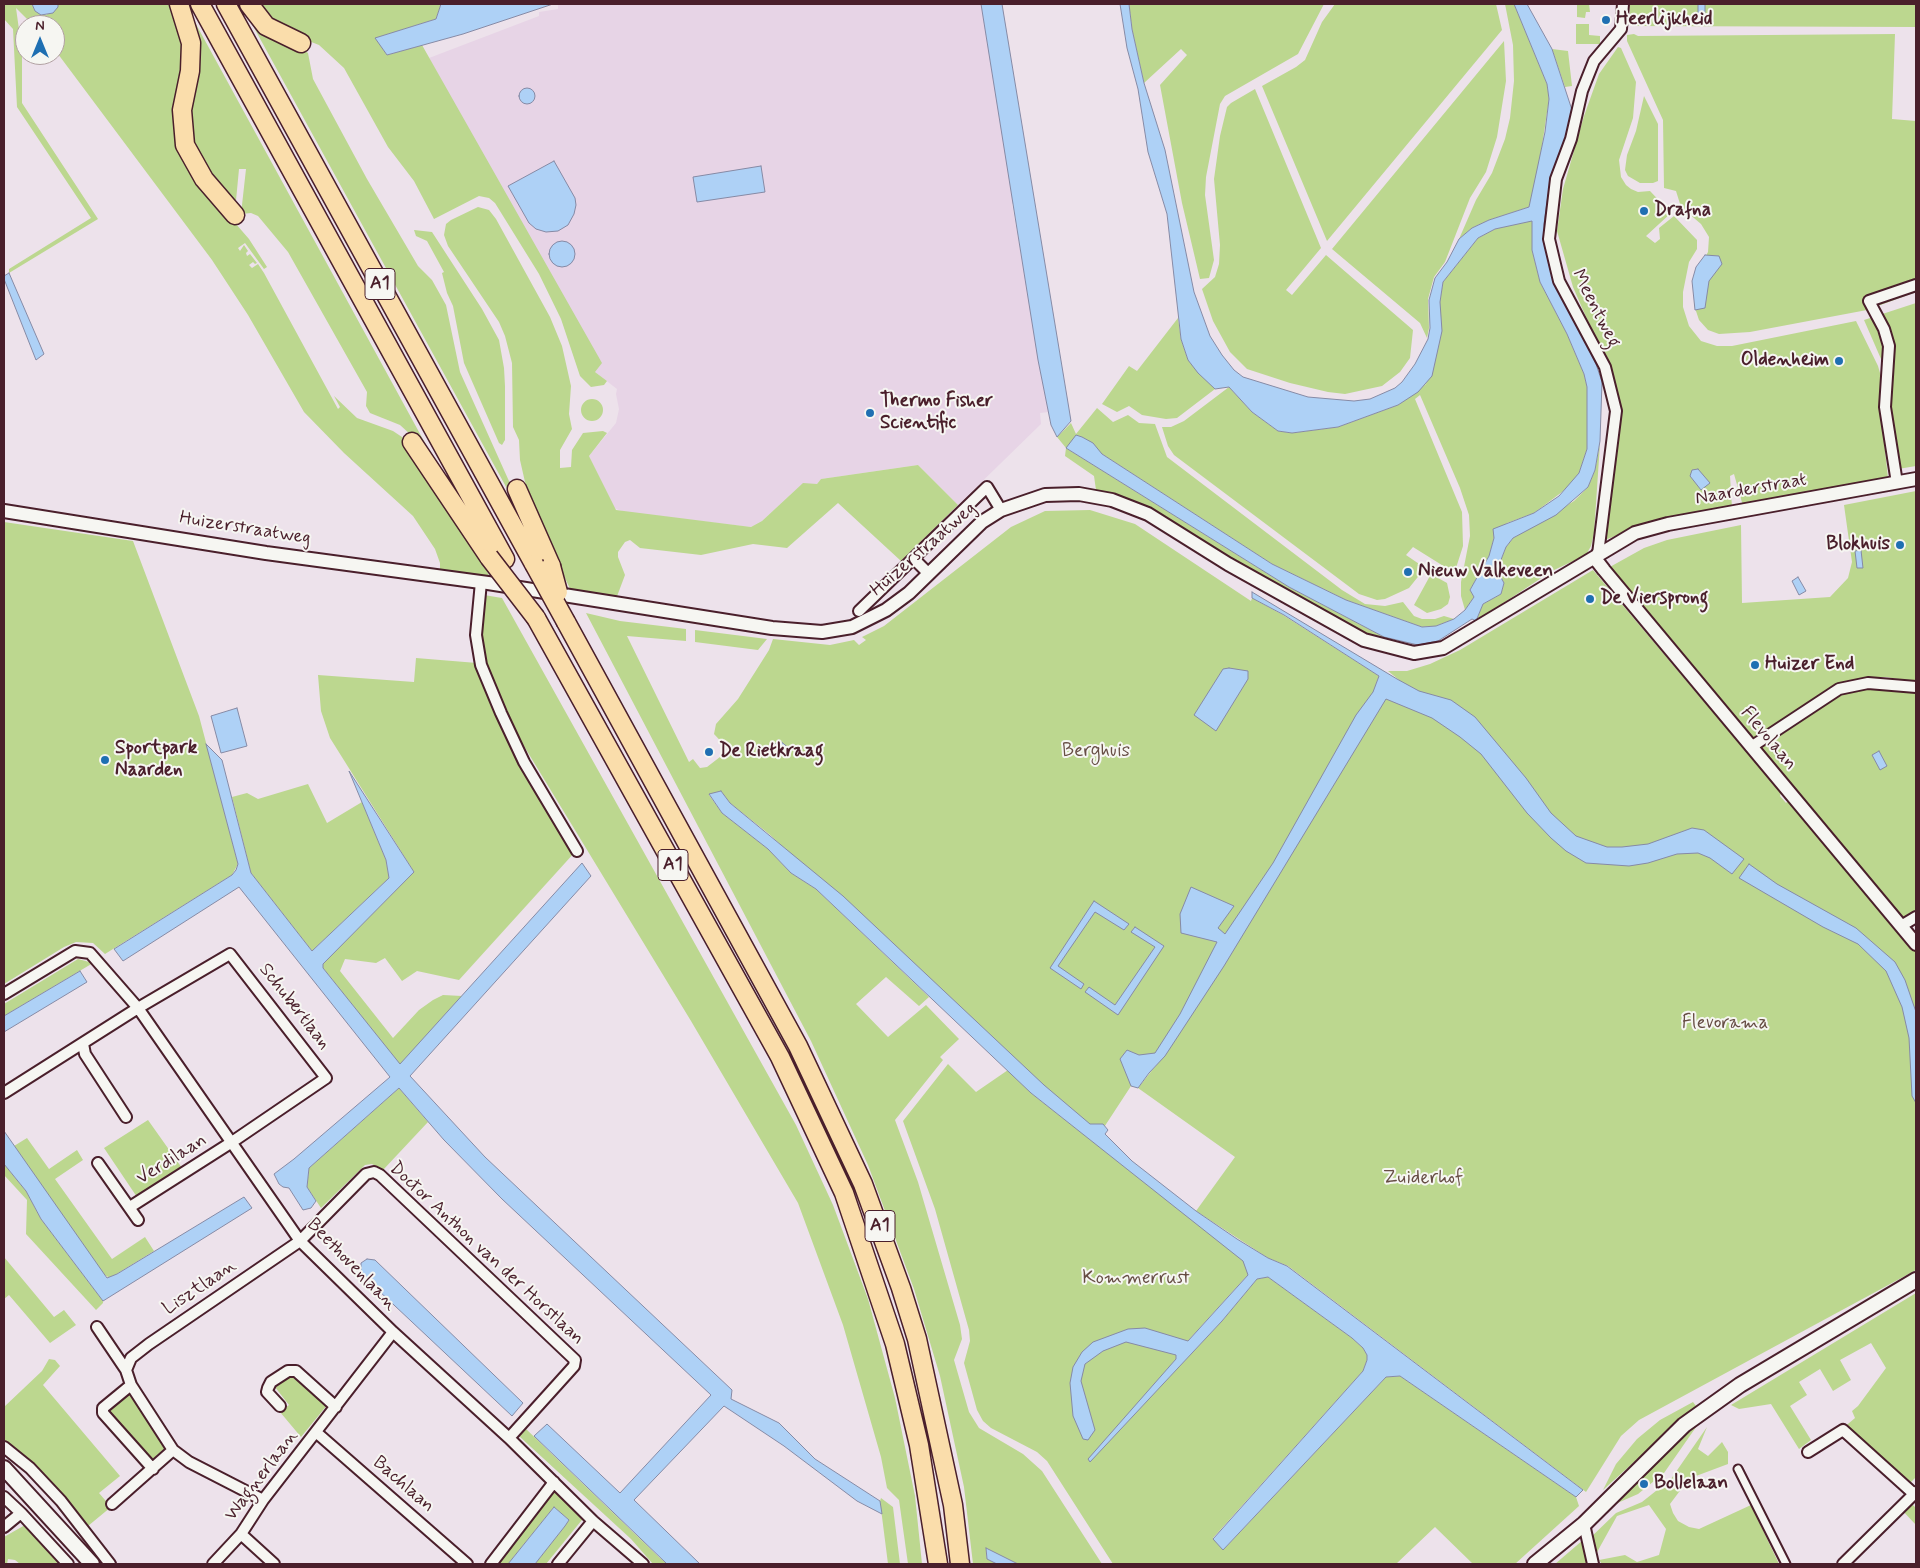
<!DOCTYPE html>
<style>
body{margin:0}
#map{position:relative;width:1920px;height:1568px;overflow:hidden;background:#ede2eb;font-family:Mynerve,sans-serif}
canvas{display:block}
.frame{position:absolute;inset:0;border:5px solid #4a1f2b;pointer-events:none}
.north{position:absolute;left:15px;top:15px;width:50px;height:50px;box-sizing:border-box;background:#f6f6f2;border:1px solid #b1a0a2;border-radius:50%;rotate:0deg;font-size:14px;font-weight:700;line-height:20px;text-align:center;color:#4a1f2b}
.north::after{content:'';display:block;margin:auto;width:18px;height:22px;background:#1f6fb2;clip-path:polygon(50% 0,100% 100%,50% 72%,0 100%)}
</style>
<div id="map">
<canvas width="1920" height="1568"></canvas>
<div class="frame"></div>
<div class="north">N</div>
</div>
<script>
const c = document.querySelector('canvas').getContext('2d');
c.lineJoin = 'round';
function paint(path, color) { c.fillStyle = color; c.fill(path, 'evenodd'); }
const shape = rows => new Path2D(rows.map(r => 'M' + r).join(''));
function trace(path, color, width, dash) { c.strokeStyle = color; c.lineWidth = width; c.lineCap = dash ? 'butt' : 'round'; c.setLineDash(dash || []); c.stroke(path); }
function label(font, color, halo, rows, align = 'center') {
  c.font = font + ' Mynerve,sans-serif'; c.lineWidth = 4; c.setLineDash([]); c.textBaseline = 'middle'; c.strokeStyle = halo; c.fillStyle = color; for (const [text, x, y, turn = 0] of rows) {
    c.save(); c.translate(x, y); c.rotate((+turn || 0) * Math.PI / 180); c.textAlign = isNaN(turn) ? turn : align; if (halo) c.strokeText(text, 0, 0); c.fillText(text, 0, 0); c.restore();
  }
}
paint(shape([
 [558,4,981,4,1014,203,1012,204,1049,412,1040,413,1041,424,958,505,918,465,821,479,817,484,801,485,762,521,751,527,624,512,614,508,589,456,616,423,619,409,616,394,617,389,595,372,429,58,539,16,539,12,558,9]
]), '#e7d4e6');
paint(shape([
 [4,4,32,4,35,11,46,15,58,7,58,4,173,4,186,41,179,109,216,201,249,239,267,267,264,269,245,243,238,248,240,251,244,245,248,251,246,253,247,256,250,254,257,263,255,264,253,262,249,265,252,268,258,264,264,273,338,409,340,407,334,396,357,418,393,431,405,439,479,554,491,580,440,572,440,563,435,549,413,516,344,453,304,412,248,315,212,260,55,50,55,25,33,25,16,8,22,51,22,103,98,219,9,273,9,269,91,218,17,107,13,29,4,19],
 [185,4,425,443,457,499,411,435,400,425,370,413,366,406,367,392,288,252,258,216,251,213,241,214,246,169,239,169,235,211,193,156],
 [241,4,308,53,313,79,367,179,418,266,432,280,446,305,460,372,526,519,527,525],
 [254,4,441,4,436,19,376,38,387,55,422,45,602,363,595,372,607,381,604,385,591,387,580,376,561,319,539,274,495,203,489,198,479,196,434,219,414,181,388,147,344,68,319,45,278,29],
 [1129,4,1324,4,1298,54,1225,96,1220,104,1206,177,1205,195,1214,260,1209,278,1200,279,1182,203,1160,85,1187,55,1181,49,1144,83,1132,29],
 [1335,4,1496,4,1502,30,1327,241,1262,86,1296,67,1305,60,1322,22],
 [1505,4,1514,4,1547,84,1549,99,1539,166,1529,207,1489,220,1472,228,1459,239,1476,200,1492,173,1505,139,1510,118,1514,81,1513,45],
 [1577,4,1589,4,1590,12,1586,12,1585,18,1577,17],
 [1629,4,1698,4,1698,17,1705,17,1705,4,1916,4,1916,27,1631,26],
 [1576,24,1589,24,1589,35,1600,36,1600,44,1576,44],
 [1634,34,1638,36,1895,34,1892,119,1916,121,1916,292,1867,310,1750,332,1719,334,1708,330,1699,320,1694,305,1700,267,1708,252,1709,237,1701,224,1681,207,1676,191,1664,188,1663,120,1627,41,1627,35],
 [1504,41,1506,81,1497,137,1486,172,1470,198,1445,262,1434,277,1428,299,1429,328,1427,338,1420,323,1332,249],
 [1618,47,1621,48,1636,82,1633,118,1619,160,1621,177,1626,185,1631,189,1638,192,1650,191,1671,213,1646,236,1655,243,1660,239,1659,228,1674,216,1697,240,1697,249,1689,262,1683,292,1683,307,1689,326,1701,341,1717,346,1732,346,1856,321,1878,366,1882,380,1880,405,1888,478,1743,506,1734,474,1730,476,1732,508,1643,525,1605,540,1614,439,1614,388,1607,357,1587,319,1573,287,1557,231,1563,189,1584,116,1599,74],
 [1552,49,1568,51,1572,86,1565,87],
 [1255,89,1321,248,1286,290,1292,295,1326,255,1413,330,1410,358,1400,372,1382,386,1345,394,1328,392,1290,383,1247,369,1230,352,1213,321,1202,289,1215,277,1219,264,1220,245,1214,179,1220,136,1227,107,1231,103],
 [1644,96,1658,124,1658,181,1653,183,1640,183,1628,176,1625,170,1627,155,1636,131],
 [478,207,489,210,496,219,550,317,562,346,571,386,569,414,572,429,560,450,560,468,571,467,572,450,583,433,603,431,607,433,589,456,616,510,751,527,762,521,803,483,817,484,821,479,918,465,958,505,901,561,838,503,787,548,753,544,701,555,640,548,630,540,625,542,618,552,618,557,625,575,616,599,572,593,531,505,525,482,520,460,519,440,513,427,512,363,505,336,499,322,448,246,444,235,446,224,451,220],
 [1532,220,1532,250,1540,282,1567,334,1584,374,1587,387,1587,449,1579,473,1570,486,1534,513,1507,523,1494,538,1489,556,1470,590,1474,597,1465,610,1461,596,1461,582,1470,536,1469,515,1460,488,1420,395,1415,399,1462,512,1463,546,1456,568,1445,567,1413,547,1406,555,1425,568,1409,588,1385,599,1377,600,1359,594,1174,455,1168,446,1162,427,1171,427,1184,421,1229,387,1252,412,1278,431,1292,433,1338,427,1398,405,1426,384,1443,282,1478,238,1495,229],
 [414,230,432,232,482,309,499,340,504,368,505,386,505,440,502,445,499,443,464,363,453,306,447,293,442,273,444,272,427,241,416,236],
 [1916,303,1916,466,1898,469,1890,423,1888,375,1864,320],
 [1178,318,1181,339,1188,360,1215,389,1177,418,1166,419,1142,415,1129,406,1117,412,1102,404,1129,366,1137,371],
 '581 410a11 11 0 1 1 22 0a11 11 0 1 1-22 0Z',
 [1097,408,1113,422,1128,415,1139,423,1155,424,1167,457,1342,590,1365,604,1385,606,1403,602,1414,616,1422,619,1435,619,1444,616,1454,619,1436,626,1422,627,1346,600,1272,564,1102,454,1066,448,1289,587,1384,637,1381,641,1351,629,1149,509,1096,490,1094,476,1065,456,1066,448,1057,437,1071,423,1076,434],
 [1600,444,1594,533,1591,546,1586,555,1552,571,1476,621,1483,604,1501,594,1504,583,1497,570,1506,547,1513,538,1574,501,1588,487,1595,470],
 [1916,491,1916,682,1886,677,1865,677,1836,685,1752,740,1608,568,1644,548,1667,540,1741,525,1742,603,1830,597,1848,578,1852,562,1844,505],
 [1090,510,1135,524,1251,601,1252,598,1283,615,1379,676,1376,684,1399,680,1388,671,1407,671,1430,664,1460,650,1593,570,1781,793,1780,796,1786,803,1788,801,1916,952,1916,1270,1639,1420,1621,1436,1586,1492,1288,1266,1268,1258,1196,1211,1235,1157,1138,1088,1169,1049,1164,1045,1131,1086,1097,1138,769,834,730,803,721,791,709,795,722,813,768,849,791,873,816,889,929,997,919,1006,886,977,856,1004,888,1037,926,1005,959,1039,940,1057,943,1060,895,1120,918,1182,960,1325,962,1339,954,1360,969,1412,979,1428,1023,1454,1042,1471,1102,1564,1018,1564,986,1549,987,1559,997,1564,973,1564,964,1487,940,1376,914,1289,868,1165,811,1041,586,613,620,621,686,629,686,641,627,636,689,762,693,759,700,768,707,767,729,750,714,734,716,724,738,699,769,650,773,639,830,645,854,640,859,645,866,640,862,637,884,626,1011,527,1045,511],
 [4,522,133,541,199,716,238,864,232,875,105,954,93,943,76,942,64,947,4,984],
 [1431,574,1447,583,1450,597,1448,604,1441,609,1427,613,1414,605],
 [484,595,502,598,796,1125,833,1205,868,1299,895,1398,915,1496,922,1564,908,1564,899,1500,887,1488,881,1457,843,1325,798,1203,691,1021,513,728,484,657,480,637],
 [695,630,767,639,758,650,695,642],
 [416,658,477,663,490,699,516,755,575,852,459,980,417,971,402,981,385,958,376,963,345,959,340,971,393,1038,419,1010,433,1000,443,995,462,996,400,1065,323,968,323,963,414,872,330,738,321,711,318,675,414,682],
 [1883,687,1916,693,1916,912,1903,919,1759,747,1835,697,1863,688],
 [308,784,327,823,362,802,386,860,389,878,312,951,251,873,232,797,247,793,258,799],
 [78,959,93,963,4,1016,4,1004],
 [948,1064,976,1092,1008,1070,1031,1093,1254,1268,1176,1354,1176,1359,1089,1462,1222,1321,1257,1279,1268,1277,1352,1338,1363,1348,1367,1355,1367,1360,1363,1371,1213,1538,1223,1550,1386,1377,1400,1376,1576,1497,1579,1506,1515,1564,1473,1564,1435,1527,1396,1564,1113,1564,1047,1461,1037,1452,991,1428,983,1421,977,1410,964,1363,970,1341,969,1330,935,1209,903,1121],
 [399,1088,428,1122,383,1170,372,1164,365,1165,321,1208,307,1187,309,1168],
 [148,1120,182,1168,137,1197,104,1148],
 [27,1138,49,1169,77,1150,83,1160,55,1179,112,1259,145,1237,154,1251,110,1278,103,1274,14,1146],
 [4,1164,26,1191,41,1219,103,1301,103,1303,96,1310,26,1234,27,1200,4,1175],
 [4,1257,54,1317,64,1310,76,1325,50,1343,9,1295,4,1299],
 [1916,1293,1916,1477,1904,1489,1842,1429,1855,1418,1852,1411,1858,1406,1886,1368,1871,1343,1840,1360,1851,1380,1833,1391,1820,1369,1799,1382,1807,1395,1790,1406,1811,1440,1799,1449,1771,1404,1739,1409,1731,1405],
 [49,1359,55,1360,60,1366,43,1385,120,1476,99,1493,111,1507,88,1526,70,1503,44,1476,4,1443,4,1407,42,1371],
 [293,1374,328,1404,301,1437,280,1412,289,1405,275,1387,289,1375],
 [131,1390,166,1447,154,1458,150,1458,108,1410],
 [1693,1402,1696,1406,1603,1490,1616,1464,1637,1439,1660,1420],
 [1701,1420,1664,1473,1638,1494,1613,1505],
 [1707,1427,1698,1449,1708,1456,1722,1442,1728,1452,1728,1464,1696,1476,1685,1484,1670,1504,1673,1513,1678,1521,1689,1527,1699,1529,1751,1505,1779,1564,1602,1564,1599,1560,1625,1555,1637,1562,1659,1555,1666,1529,1649,1505,1617,1516,1596,1554,1589,1539,1616,1513,1642,1502,1671,1479],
 [526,1429,660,1558,667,1564,653,1564,631,1539,519,1436],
 [555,1490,586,1515,546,1564,535,1564,569,1520,554,1507,508,1564,495,1564],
 [881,1498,893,1507,900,1564,888,1564,880,1501],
 [1909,1501,1916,1508,1916,1525,1901,1509],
 [25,1525,43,1540,64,1564,20,1564,15,1560,8,1559,7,1564,4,1564,4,1537],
 [1583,1540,1594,1564,1555,1564]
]), '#bcd78f');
const water = shape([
 [32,4,58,4,58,7,53,13,41,15,35,11,32,4],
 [441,4,553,4,463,34,387,55,375,38,436,19,441,4],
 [981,4,1002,4,1071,421,1057,437,1051,425,1038,360,981,4],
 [1120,4,1129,4,1132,29,1144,83,1165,150,1194,292,1210,336,1222,355,1234,370,1243,377,1308,397,1354,401,1370,399,1395,388,1402,382,1415,364,1428,339,1430,328,1429,300,1435,278,1447,262,1459,239,1472,228,1489,220,1529,207,1545,132,1549,99,1547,84,1514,4,1527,4,1552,49,1572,110,1569,129,1548,195,1544,224,1546,248,1550,269,1596,364,1602,382,1600,441,1595,470,1588,487,1556,515,1513,538,1506,547,1497,570,1504,583,1501,594,1483,604,1476,621,1472,619,1438,641,1418,645,1384,637,1289,587,1066,448,1076,435,1082,437,1093,443,1102,454,1272,564,1346,600,1422,627,1436,626,1454,619,1465,610,1474,597,1470,590,1489,556,1494,538,1493,529,1534,513,1559,496,1579,473,1587,449,1587,387,1584,374,1567,334,1540,282,1532,250,1532,221,1495,229,1478,238,1443,282,1440,302,1442,331,1432,376,1418,392,1398,405,1338,427,1292,433,1278,431,1252,412,1229,387,1215,389,1198,373,1188,360,1181,339,1167,214,1148,152,1138,89,1127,48,1120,4],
 [1698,4,1705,4,1705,17,1698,17,1698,4],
 '519 96a8 8 0 1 1 16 0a8 8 0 1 1-16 0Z',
 [554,161,575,198,576,205,574,214,568,225,558,231,546,232,536,229,529,223,508,186,554,161],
 [761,166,765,192,697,202,693,177,761,166],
 '549 254a13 13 0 1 1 26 0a13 13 0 1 1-26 0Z',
 [1705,255,1719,256,1722,264,1709,281,1705,308,1695,310,1692,281,1696,267,1705,255],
 [9,273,44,354,36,360,4,279,4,276,9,273],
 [1698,469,1710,483,1701,490,1690,476,1692,470,1698,469],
 [1861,550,1863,568,1857,568,1855,551,1861,550],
 [1798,577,1806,591,1799,595,1792,581,1798,577],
 [1252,592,1397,679,1419,691,1451,700,1475,717,1526,778,1551,813,1576,836,1607,847,1622,847,1648,844,1692,828,1704,830,1744,859,1732,874,1710,858,1698,853,1677,854,1648,863,1629,866,1586,863,1566,851,1551,838,1527,813,1481,754,1460,737,1432,718,1386,699,1224,966,1165,1056,1149,1073,1138,1088,1131,1086,1120,1059,1127,1050,1139,1055,1155,1053,1180,1014,1217,942,1181,933,1180,914,1191,887,1234,906,1218,928,1225,934,1273,863,1356,715,1373,692,1379,676,1284,615,1252,598,1252,592],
 [1229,668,1248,671,1248,679,1216,731,1194,715,1223,669,1229,668],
 [237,708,247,746,221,753,211,716,237,708],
 [779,740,790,749,786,755,774,745,779,740],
 [206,744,222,760,251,873,312,951,389,878,386,860,349,771,414,872,323,964,323,968,400,1064,582,863,591,876,410,1076,485,1157,732,1390,731,1399,779,1423,815,1459,880,1501,882,1514,857,1501,784,1446,724,1406,634,1500,700,1564,667,1564,534,1436,547,1424,620,1493,711,1395,502,1199,444,1140,399,1088,309,1168,307,1187,316,1201,311,1208,303,1210,289,1188,283,1187,279,1184,274,1174,294,1159,390,1077,239,887,123,961,114,949,232,875,236,870,238,864,206,744],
 [1879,751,1887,766,1880,770,1872,755,1879,751],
 [721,791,730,803,843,896,1044,1085,1090,1124,1103,1124,1108,1130,1105,1134,1132,1161,1196,1211,1237,1239,1268,1258,1287,1266,1583,1490,1576,1497,1400,1376,1386,1377,1223,1550,1213,1539,1363,1371,1367,1360,1367,1355,1363,1348,1352,1338,1268,1277,1257,1279,1222,1321,1090,1462,1088,1459,1176,1359,1176,1355,1126,1342,1103,1351,1085,1364,1081,1381,1095,1430,1088,1440,1083,1439,1073,1416,1070,1383,1073,1367,1082,1352,1093,1342,1128,1329,1145,1328,1188,1341,1248,1275,1243,1261,1031,1093,816,889,791,873,768,849,722,813,709,794,721,791],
 [1749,864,1777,884,1856,928,1895,962,1905,980,1916,1012,1916,1103,1912,1096,1909,1038,1902,1007,1886,971,1858,944,1823,927,1739,878,1749,864],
 [1094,901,1129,924,1124,930,1095,912,1058,966,1084,984,1081,989,1050,968,1094,901],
 [1135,927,1164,946,1118,1015,1085,992,1089,987,1115,1005,1155,947,1131,932,1135,927],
 [80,971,87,982,4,1032,4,1016,80,971],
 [4,1131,107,1278,117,1274,244,1197,252,1208,103,1301,41,1219,26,1191,4,1164,4,1131],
 [367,1259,375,1260,523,1403,512,1416,361,1274,361,1263,367,1259],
 [554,1507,569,1520,565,1526,535,1564,508,1564,554,1507],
 [986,1548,1018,1564,997,1564,987,1559,986,1548]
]);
paint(water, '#aed1f6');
trace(water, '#868aa5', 1);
const pedestrian = shape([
 [1738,1469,1786,1564]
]);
const minor = shape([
 [1897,483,1885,407,1889,346,1884,329,1869,301,1916,285],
 [1598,554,1616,411,1605,367,1559,281,1549,239,1556,179,1571,139,1582,91,1594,61,1621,29,1623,4],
 [914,559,928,573],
 [481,582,476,635,481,665,501,713,524,762,577,851],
 [859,611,987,487,1001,510],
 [1751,747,1839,689,1868,683,1916,687],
 [1901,926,1916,917],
 [4,994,75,951,90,953,138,1008,300,1241,393,1332,509,1438,593,1521,643,1564],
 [83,1044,85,1054,126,1117],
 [4,1093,138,1008,230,954,326,1078,232,1142,130,1207],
 [98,1163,138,1220],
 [97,1327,126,1370,131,1385,173,1450,189,1462,263,1500],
 [126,1370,131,1358,149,1344,300,1241,366,1174,374,1172,380,1175,575,1360,574,1366,509,1438],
 [131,1385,103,1408,103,1413,153,1469],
 [280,1406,267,1392,268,1388,271,1382,288,1371,296,1371,336,1407],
 [317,1433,467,1564],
 [4,1447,30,1468,61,1501,110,1564],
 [1808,1452,1843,1430,1914,1494],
 [4,1497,21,1513,68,1564],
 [112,1504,173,1450],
 [1584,1524,1593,1564],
 [4,1527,21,1513],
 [241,1534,274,1564],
 [213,1564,241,1534,263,1500,393,1332],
 [491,1564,554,1482],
 [558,1564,593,1521],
 [1843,1564,1916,1492]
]);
const tertiary = shape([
 [4,511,266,553,488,583,772,628,822,632,852,627,886,610,909,593,982,522,1001,510,1045,495,1079,494,1112,500,1148,514,1228,564,1364,640,1414,653,1443,648,1635,533,1668,524,1916,479],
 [1598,554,1597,561,1604,570,1916,944]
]);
const secondary = shape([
 [4,1468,92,1564],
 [1535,1564,1584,1524,1684,1425,1740,1385,1916,1280]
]);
const motorway = shape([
 [179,4,191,43,190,71,182,110,185,145,204,179,235,215],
 [200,4,505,559],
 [226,4,534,564],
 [249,4,266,26,301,43],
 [412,442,489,557],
 [517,489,551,566],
 [536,618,780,1057,844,1193,895,1344,919,1445,938,1564],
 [566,622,798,1046,863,1184,901,1288,917,1339,953,1505,960,1564]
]);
trace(pedestrian, '#4a1f2b', 11);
trace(minor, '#4a1f2b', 14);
trace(tertiary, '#4a1f2b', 16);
trace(secondary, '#4a1f2b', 18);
trace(motorway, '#4a1f2b', 21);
trace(pedestrian, '#f6f6f2', 7);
trace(minor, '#f6f6f2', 10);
trace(tertiary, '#f6f6f2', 12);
trace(secondary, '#f6f6f2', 14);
trace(motorway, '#faddab', 18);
const motorwayBridge = shape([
 [489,557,536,618],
 [534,564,566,622],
 [551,566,558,592]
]);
trace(motorwayBridge, '#4a1f2b', 21, []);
trace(motorwayBridge, '#faddab', 18);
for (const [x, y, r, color] of [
 [1606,20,5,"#1f6fb2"],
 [1644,211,5,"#1f6fb2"],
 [1839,361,5,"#1f6fb2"],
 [870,413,5,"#1f6fb2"],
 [1900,545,5,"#1f6fb2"],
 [1408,572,5,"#1f6fb2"],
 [1590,599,5,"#1f6fb2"],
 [1755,665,5,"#1f6fb2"],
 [709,752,5,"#1f6fb2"],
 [105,760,5,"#1f6fb2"],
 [1644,1484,5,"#1f6fb2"]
]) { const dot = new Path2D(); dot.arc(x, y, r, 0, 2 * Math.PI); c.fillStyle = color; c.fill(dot); trace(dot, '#f6f6f2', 2); }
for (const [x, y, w] of [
 [380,284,30],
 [673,865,30],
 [880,1226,30]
]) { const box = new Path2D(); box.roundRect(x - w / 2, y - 15.5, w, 31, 4); c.fillStyle = '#f6f6f2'; c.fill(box); trace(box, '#4a1f2b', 1); }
label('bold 18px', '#4a1f2b', null, [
 ["A1",380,284],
 ["A1",673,865],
 ["A1",880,1226]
]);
label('bold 19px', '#4a1f2b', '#f6f6f2', [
 ["Heerlijkheid",1616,20],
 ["Drafna",1654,211],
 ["Oldenheim",1829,361,"right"],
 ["Thermo Fisher",880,402],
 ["Scientific",880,424],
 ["Blokhuis",1890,545,"right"],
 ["Nieuw Valkeveen",1418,572],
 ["De Viersprong",1600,599],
 ["Huizer End",1765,665],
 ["Sportpark",115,749],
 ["Naarden",115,771],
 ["De Rietkraag",719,752],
 ["Bollelaan",1654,1484]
], 'left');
label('19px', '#4a1f2b', '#f6f6f2', [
 ["Meentweg",1595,309,63],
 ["Naarderstraat",1751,490,-10],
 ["Huizerstraatweg",245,529,9],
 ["Huizerstraatweg",924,550,-41],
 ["Flevolaan",1768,739,50],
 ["Schubertlaan",294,1007,52],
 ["Verdilaan",172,1160,-32],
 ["Doctor Anthon van der Horstlaan",486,1254,43],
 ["Beethovenlaan",351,1265,46],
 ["Lisztlaan",200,1288,-34],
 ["Wagnerlaan",262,1476,-53],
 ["Bachlaan",403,1485,41]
]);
label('19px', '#664d44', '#f6f6f2', [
 ["Berghuis",1096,752],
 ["Flevorama",1725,1024],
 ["Zuiderhof",1423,1179],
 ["Kommerrust",1136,1279]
]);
</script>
